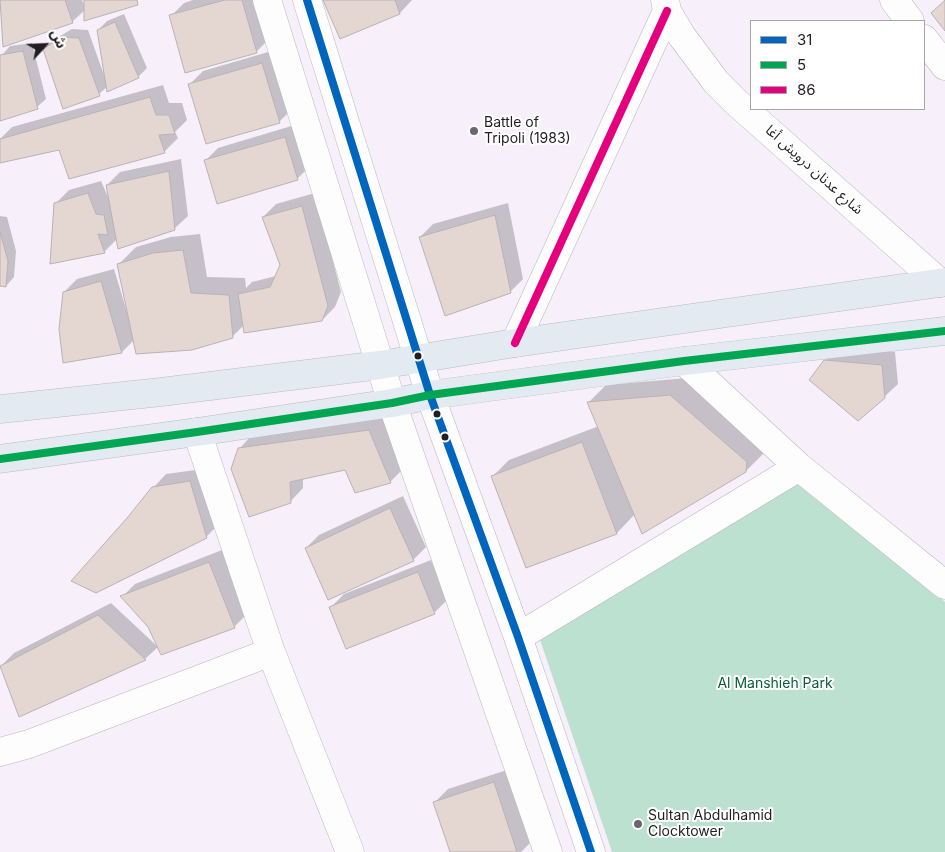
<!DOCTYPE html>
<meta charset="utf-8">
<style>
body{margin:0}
#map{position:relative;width:945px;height:852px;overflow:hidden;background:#f7f0fa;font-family:Inter,"Noto Sans Arabic",sans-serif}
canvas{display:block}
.legend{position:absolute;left:750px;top:20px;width:175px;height:90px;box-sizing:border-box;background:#fff;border:1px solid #a6a5a7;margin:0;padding:6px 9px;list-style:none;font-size:15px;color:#211d23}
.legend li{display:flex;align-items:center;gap:10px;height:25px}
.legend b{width:25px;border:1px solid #a6a5a7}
.north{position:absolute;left:20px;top:20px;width:50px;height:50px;-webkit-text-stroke:4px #fff;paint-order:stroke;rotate:65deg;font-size:14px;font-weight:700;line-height:20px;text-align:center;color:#211d23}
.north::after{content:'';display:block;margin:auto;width:18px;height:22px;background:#211d23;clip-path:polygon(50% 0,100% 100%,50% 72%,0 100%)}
</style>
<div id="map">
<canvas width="945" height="852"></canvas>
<ul class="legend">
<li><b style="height:6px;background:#0065bd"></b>31</li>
<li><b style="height:6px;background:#00a651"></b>5</li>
<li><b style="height:6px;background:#e5007d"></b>86</li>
</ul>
<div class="north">ش</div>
</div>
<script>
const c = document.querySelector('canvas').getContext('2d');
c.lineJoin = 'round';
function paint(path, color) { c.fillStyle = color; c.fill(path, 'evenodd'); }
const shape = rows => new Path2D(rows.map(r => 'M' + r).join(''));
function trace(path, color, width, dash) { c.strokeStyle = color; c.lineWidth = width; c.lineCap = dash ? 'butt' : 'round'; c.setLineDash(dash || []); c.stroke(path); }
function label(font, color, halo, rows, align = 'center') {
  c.font = font + ' Inter,"Noto Sans Arabic",sans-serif'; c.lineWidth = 4; c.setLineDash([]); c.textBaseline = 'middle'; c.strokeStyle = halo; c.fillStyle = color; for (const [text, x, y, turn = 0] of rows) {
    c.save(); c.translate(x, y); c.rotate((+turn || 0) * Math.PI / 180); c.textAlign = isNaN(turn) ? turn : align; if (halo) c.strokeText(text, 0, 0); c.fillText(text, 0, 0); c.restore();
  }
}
paint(shape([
 [793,476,945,602,945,852,612,852,537,631]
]), '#bde1d1');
paint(shape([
 [2,0,82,0,86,9,72,22],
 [193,0,258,0,269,39,256,52,171,16,184,3],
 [325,0,412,0,400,13,340,38],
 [124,14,147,68,138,77,108,86,99,94,44,49,53,40,72,29,88,30,104,75,98,30,107,21],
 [32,43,46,99,37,107,0,119,2,55,10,46],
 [275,50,292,109,279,122,190,84,203,71],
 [163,85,169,103,182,103,187,120,175,132,178,138,165,151,70,178,60,148,0,139,12,127],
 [298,124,310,166,297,179,205,161,218,148],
 [181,159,188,216,174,229,117,239,105,251,51,263,56,203,69,190,101,181,108,197,109,197,107,185,120,172],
 [315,193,341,292,335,307,322,320,244,325,232,337,134,340,122,352,64,292,77,279,114,269,127,312,128,311,119,264,136,247,171,237,200,234,207,277,245,278,246,288,252,282,276,276,282,265,263,217,276,204],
 [508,203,523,279,510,292,420,237,433,224],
 [0,216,7,217,16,251,14,277,6,286,0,285],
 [838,347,895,352,898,384,884,397,825,361],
 [687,378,763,445,763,454,746,471,635,514,617,533,527,567,492,477,509,460,599,426,589,402,606,385],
 [382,417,403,469,390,482,346,469,303,478,303,488,290,502,239,449,252,435],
 [203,469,219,524,206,537,128,519,153,488,166,474],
 [403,496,426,547,413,560,306,548,319,535],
 [222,550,247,614,234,627,149,627,122,597,135,584],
 [431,560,447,600,434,613,331,607,344,594],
 [111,603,158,647,145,659,1,666,14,653],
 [507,770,531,842,521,852,451,852,435,802,448,789]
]), '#0003');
const building = shape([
 [0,0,65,0,73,23,3,47,0,0],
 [84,0,137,0,138,5,84,21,84,0],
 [225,0,242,0,257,53,185,73,169,15,225,0],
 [323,0,395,0,400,14,340,39,323,0],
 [945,0,945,31,931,13,945,0],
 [115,22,139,78,107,92,97,30,115,22],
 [62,37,79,38,100,96,63,109,43,49,62,37],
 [23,51,38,109,0,121,0,55,23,51],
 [262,63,280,123,206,144,188,84,262,63],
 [150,97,156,115,169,115,175,134,159,135,165,153,69,179,59,150,0,163,0,139,150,97],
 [285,137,298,180,217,204,204,160,285,137],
 [169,171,175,230,118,249,106,185,169,171],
 [88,193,96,214,104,215,108,235,98,234,105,253,50,264,54,203,88,193],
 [302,206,328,306,322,321,244,333,238,294,270,287,280,265,262,217,302,206],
 [495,215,511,293,445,316,419,237,495,215],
 [0,232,8,261,6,287,0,286,0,232],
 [183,250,191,293,229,295,233,338,192,350,136,354,117,264,153,253,183,250],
 [101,281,122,353,63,363,59,329,63,292,101,281],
 [824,360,882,365,885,398,858,421,809,380,824,360],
 [670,395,747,462,746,472,642,534,587,402,670,395],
 [369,430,391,483,355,493,345,470,290,482,291,503,249,517,231,469,238,448,369,430],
 [582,442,617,534,526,568,491,476,582,442],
 [190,481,207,538,96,593,71,581,127,518,152,487,190,481],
 [390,508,414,561,328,600,305,548,390,508],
 [209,562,235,628,161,655,148,627,120,596,209,562],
 [418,572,435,614,346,649,329,607,418,572],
 [98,615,146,660,19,717,0,666,98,615],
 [494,782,517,852,450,852,433,802,494,782]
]);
paint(building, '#e4d6d0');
trace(building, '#b8b2b4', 1);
const street = shape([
 [267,0,392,403,548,852],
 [307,0,430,395,518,637,591,852],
 [665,0,667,11,681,35,716,82,736,102,940,283],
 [894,0,910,21],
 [924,39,945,66],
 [515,343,667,11],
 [684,361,799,467,945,585],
 [197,432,271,652,350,852],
 [518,637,799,467],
 [0,752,29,744,271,652]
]);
const highway = shape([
 [0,409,161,392,380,365,515,343,945,282],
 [0,459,197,432,392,403,430,395,684,361,945,331]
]);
trace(street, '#bab5bc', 29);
trace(highway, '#b6bac5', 29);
trace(street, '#fefdfe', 28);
trace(highway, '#e4eaf2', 28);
trace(shape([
 [307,0,430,395,518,637,591,852]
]), '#0065bd', 8);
trace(shape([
 [0,459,197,432,392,403,430,395,684,361,945,331]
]), '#00a651', 8);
trace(shape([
 [515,343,667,11]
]), '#e5007d', 8);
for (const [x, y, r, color] of [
 [474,131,5,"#6c676e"],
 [418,356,4.5,"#211d23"],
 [437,414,4.5,"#211d23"],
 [445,437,4.5,"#211d23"],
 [638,824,5,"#6c676e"]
]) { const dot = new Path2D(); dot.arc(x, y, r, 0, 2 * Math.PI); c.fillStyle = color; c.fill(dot); trace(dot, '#fff', 2); }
label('14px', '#211d23', '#fff', [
 ["Battle of",484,123],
 ["Tripoli (1983)",484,139],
 ["Sultan Abdulhamid",648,816],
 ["Clocktower",648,832]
], 'left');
label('14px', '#211d23', '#fff', [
 ["شارع عدنان درويش أغا",814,170,42]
]);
label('14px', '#075b3b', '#fff', [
 ["Al Manshieh Park",775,684]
]);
</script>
